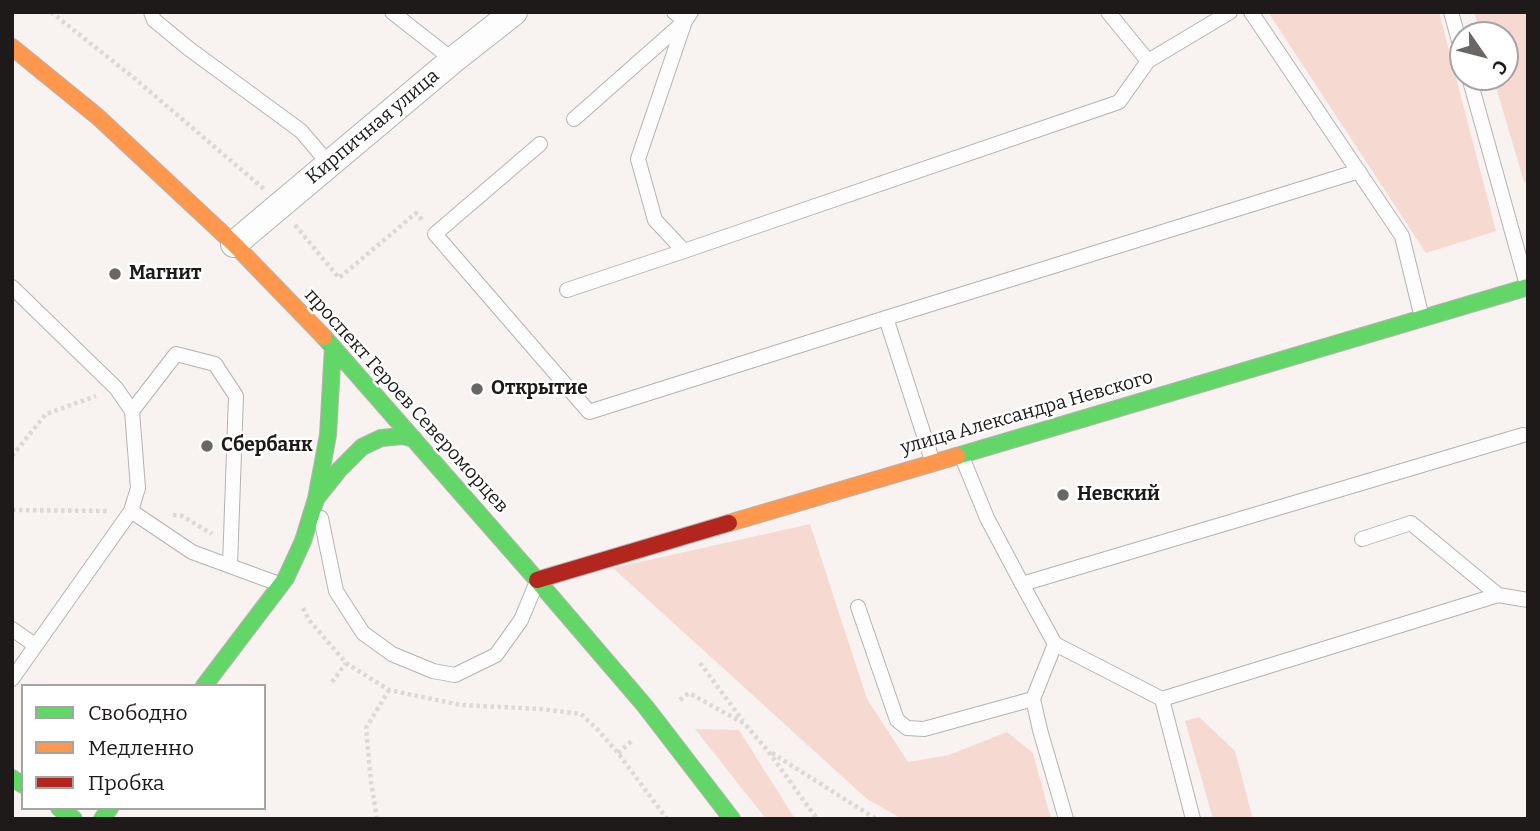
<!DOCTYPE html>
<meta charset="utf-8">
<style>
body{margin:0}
#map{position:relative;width:1540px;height:831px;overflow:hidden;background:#f8f2f1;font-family:Bitter,serif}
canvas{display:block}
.frame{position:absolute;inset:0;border:14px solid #1d1a19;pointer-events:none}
.legend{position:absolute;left:21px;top:684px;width:245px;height:126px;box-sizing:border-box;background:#fff;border:2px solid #a5a3a3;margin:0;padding:9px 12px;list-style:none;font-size:21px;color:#1d1a19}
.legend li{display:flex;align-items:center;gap:14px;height:35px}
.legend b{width:35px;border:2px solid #a5a3a3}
.north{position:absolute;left:1449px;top:21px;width:70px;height:70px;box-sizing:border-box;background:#fff;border:2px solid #a5a3a3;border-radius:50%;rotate:125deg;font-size:19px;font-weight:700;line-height:28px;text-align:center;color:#1d1a19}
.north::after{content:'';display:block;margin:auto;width:24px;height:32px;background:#6a6665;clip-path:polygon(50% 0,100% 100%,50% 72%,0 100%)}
</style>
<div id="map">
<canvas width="1540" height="831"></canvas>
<div class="frame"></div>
<ul class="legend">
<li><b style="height:9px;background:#63d668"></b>Свободно</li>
<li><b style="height:9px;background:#ff974d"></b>Медленно</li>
<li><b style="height:9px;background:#b3261e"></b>Пробка</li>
</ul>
<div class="north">С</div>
</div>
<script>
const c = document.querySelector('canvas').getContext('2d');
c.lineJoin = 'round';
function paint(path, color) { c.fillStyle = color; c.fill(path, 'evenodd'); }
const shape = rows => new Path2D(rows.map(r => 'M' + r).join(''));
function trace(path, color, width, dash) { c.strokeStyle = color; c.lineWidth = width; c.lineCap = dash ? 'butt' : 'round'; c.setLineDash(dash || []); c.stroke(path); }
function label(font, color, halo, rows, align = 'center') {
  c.font = font + ' Bitter,serif'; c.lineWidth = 5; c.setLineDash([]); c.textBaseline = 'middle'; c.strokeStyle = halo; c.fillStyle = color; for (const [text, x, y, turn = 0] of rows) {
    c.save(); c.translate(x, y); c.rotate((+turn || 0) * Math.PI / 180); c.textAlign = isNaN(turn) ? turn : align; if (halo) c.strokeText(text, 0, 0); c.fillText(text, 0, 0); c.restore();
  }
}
paint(shape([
 [1268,12,1439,12,1496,231,1426,253],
 [1474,12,1528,12,1528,181,1524,182,1493,77,1505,77,1505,35,1481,35],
 [810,524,867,699,908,762,949,755,1007,732,1033,753,1051,819,902,819,867,799,613,568],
 [1199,717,1235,751,1253,819,1213,819,1185,721],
 [695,729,739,730,795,819,766,819]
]), '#f6dad2');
const lane = shape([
 [151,12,154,20,188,48,301,131,329,164],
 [392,12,453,60],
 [1108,12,1148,61],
 [1251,12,1402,236,1422,318],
 [1451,12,1463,55],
 [1469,77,1527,285],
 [574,119,685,21,674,12],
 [540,144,435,234,589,412,886,318,933,463],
 [684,251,655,220,638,159,685,21,691,12],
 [12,287,116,388,132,411,138,488,131,511,12,679],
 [567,290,684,251,1119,102,1148,61,1230,12],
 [886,318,1359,171],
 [132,411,176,354,215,364,236,396,230,565],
 [962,457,987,518,1022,584,1523,435],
 [131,511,192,552,279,584],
 [321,518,336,591,363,633,392,654,433,671,455,675,496,655,521,620,536,584],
 [1362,539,1411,523,1498,595],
 [1022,584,1055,644,1162,699,1193,819],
 [858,607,897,720,907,728,924,729,1033,699],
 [12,629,35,645],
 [1055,644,1033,699,1040,730,1066,819],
 [1162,699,1498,595,1528,600]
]);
const street = shape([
 [234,244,453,60,514,12]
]);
const fast = shape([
 [324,337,537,580,645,706,732,819],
 [957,456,1528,287],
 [316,499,328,435,333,347],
 [204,686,286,578,303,541,316,499,339,470,362,447,381,438,403,436,414,439],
 [12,778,23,785],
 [59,808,74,819],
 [102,819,110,808]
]);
const slow = shape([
 [12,47,98,117,234,244,324,337],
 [729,523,957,456]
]);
const jam = shape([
 [537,580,729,523]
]);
trace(lane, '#b7b2b1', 16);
trace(street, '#b7b2b1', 28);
trace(fast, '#b7b2b1', 18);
trace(slow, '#b7b2b1', 18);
trace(jam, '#b7b2b1', 18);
trace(shape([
 [51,12,134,78,264,189],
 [295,225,339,278,416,213,422,220],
 [12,456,46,414,96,396],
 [12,510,109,511],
 [173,515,182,516,212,534],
 [303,608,309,620,346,663,389,690,461,705,541,709,581,714,597,729,618,753,667,819],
 [700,663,743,721],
 [332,682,346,663],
 [680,700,689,693,745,724,768,751,817,819],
 [618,753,633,740],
 [772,753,876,819],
 [377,819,371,782,366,728,389,690]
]), '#dbd9d8', 4.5, [3.5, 3.5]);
trace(lane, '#fefdfd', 14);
trace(street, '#fefdfd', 26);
trace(fast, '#63d668', 16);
trace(slow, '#ff974d', 16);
trace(jam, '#b3261e', 16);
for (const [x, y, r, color] of [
 [115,274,7,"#6a6665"],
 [477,389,7,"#6a6665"],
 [207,446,7,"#6a6665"],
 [1063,495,7,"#6a6665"]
]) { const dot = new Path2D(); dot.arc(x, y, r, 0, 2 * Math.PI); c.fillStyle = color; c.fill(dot); trace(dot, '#fff', 2.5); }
label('19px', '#1d1a19', '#fff', [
 ["Кирпичная улица",373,127,-40],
 ["проспект Героев Североморцев",406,401,48],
 ["улица Александра Невского",1027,413,-16]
]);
label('bold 19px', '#1d1a19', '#fff', [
 ["Магнит",129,274],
 ["Открытие",491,389],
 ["Сбербанк",221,446],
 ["Невский",1077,495]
], 'left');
</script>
